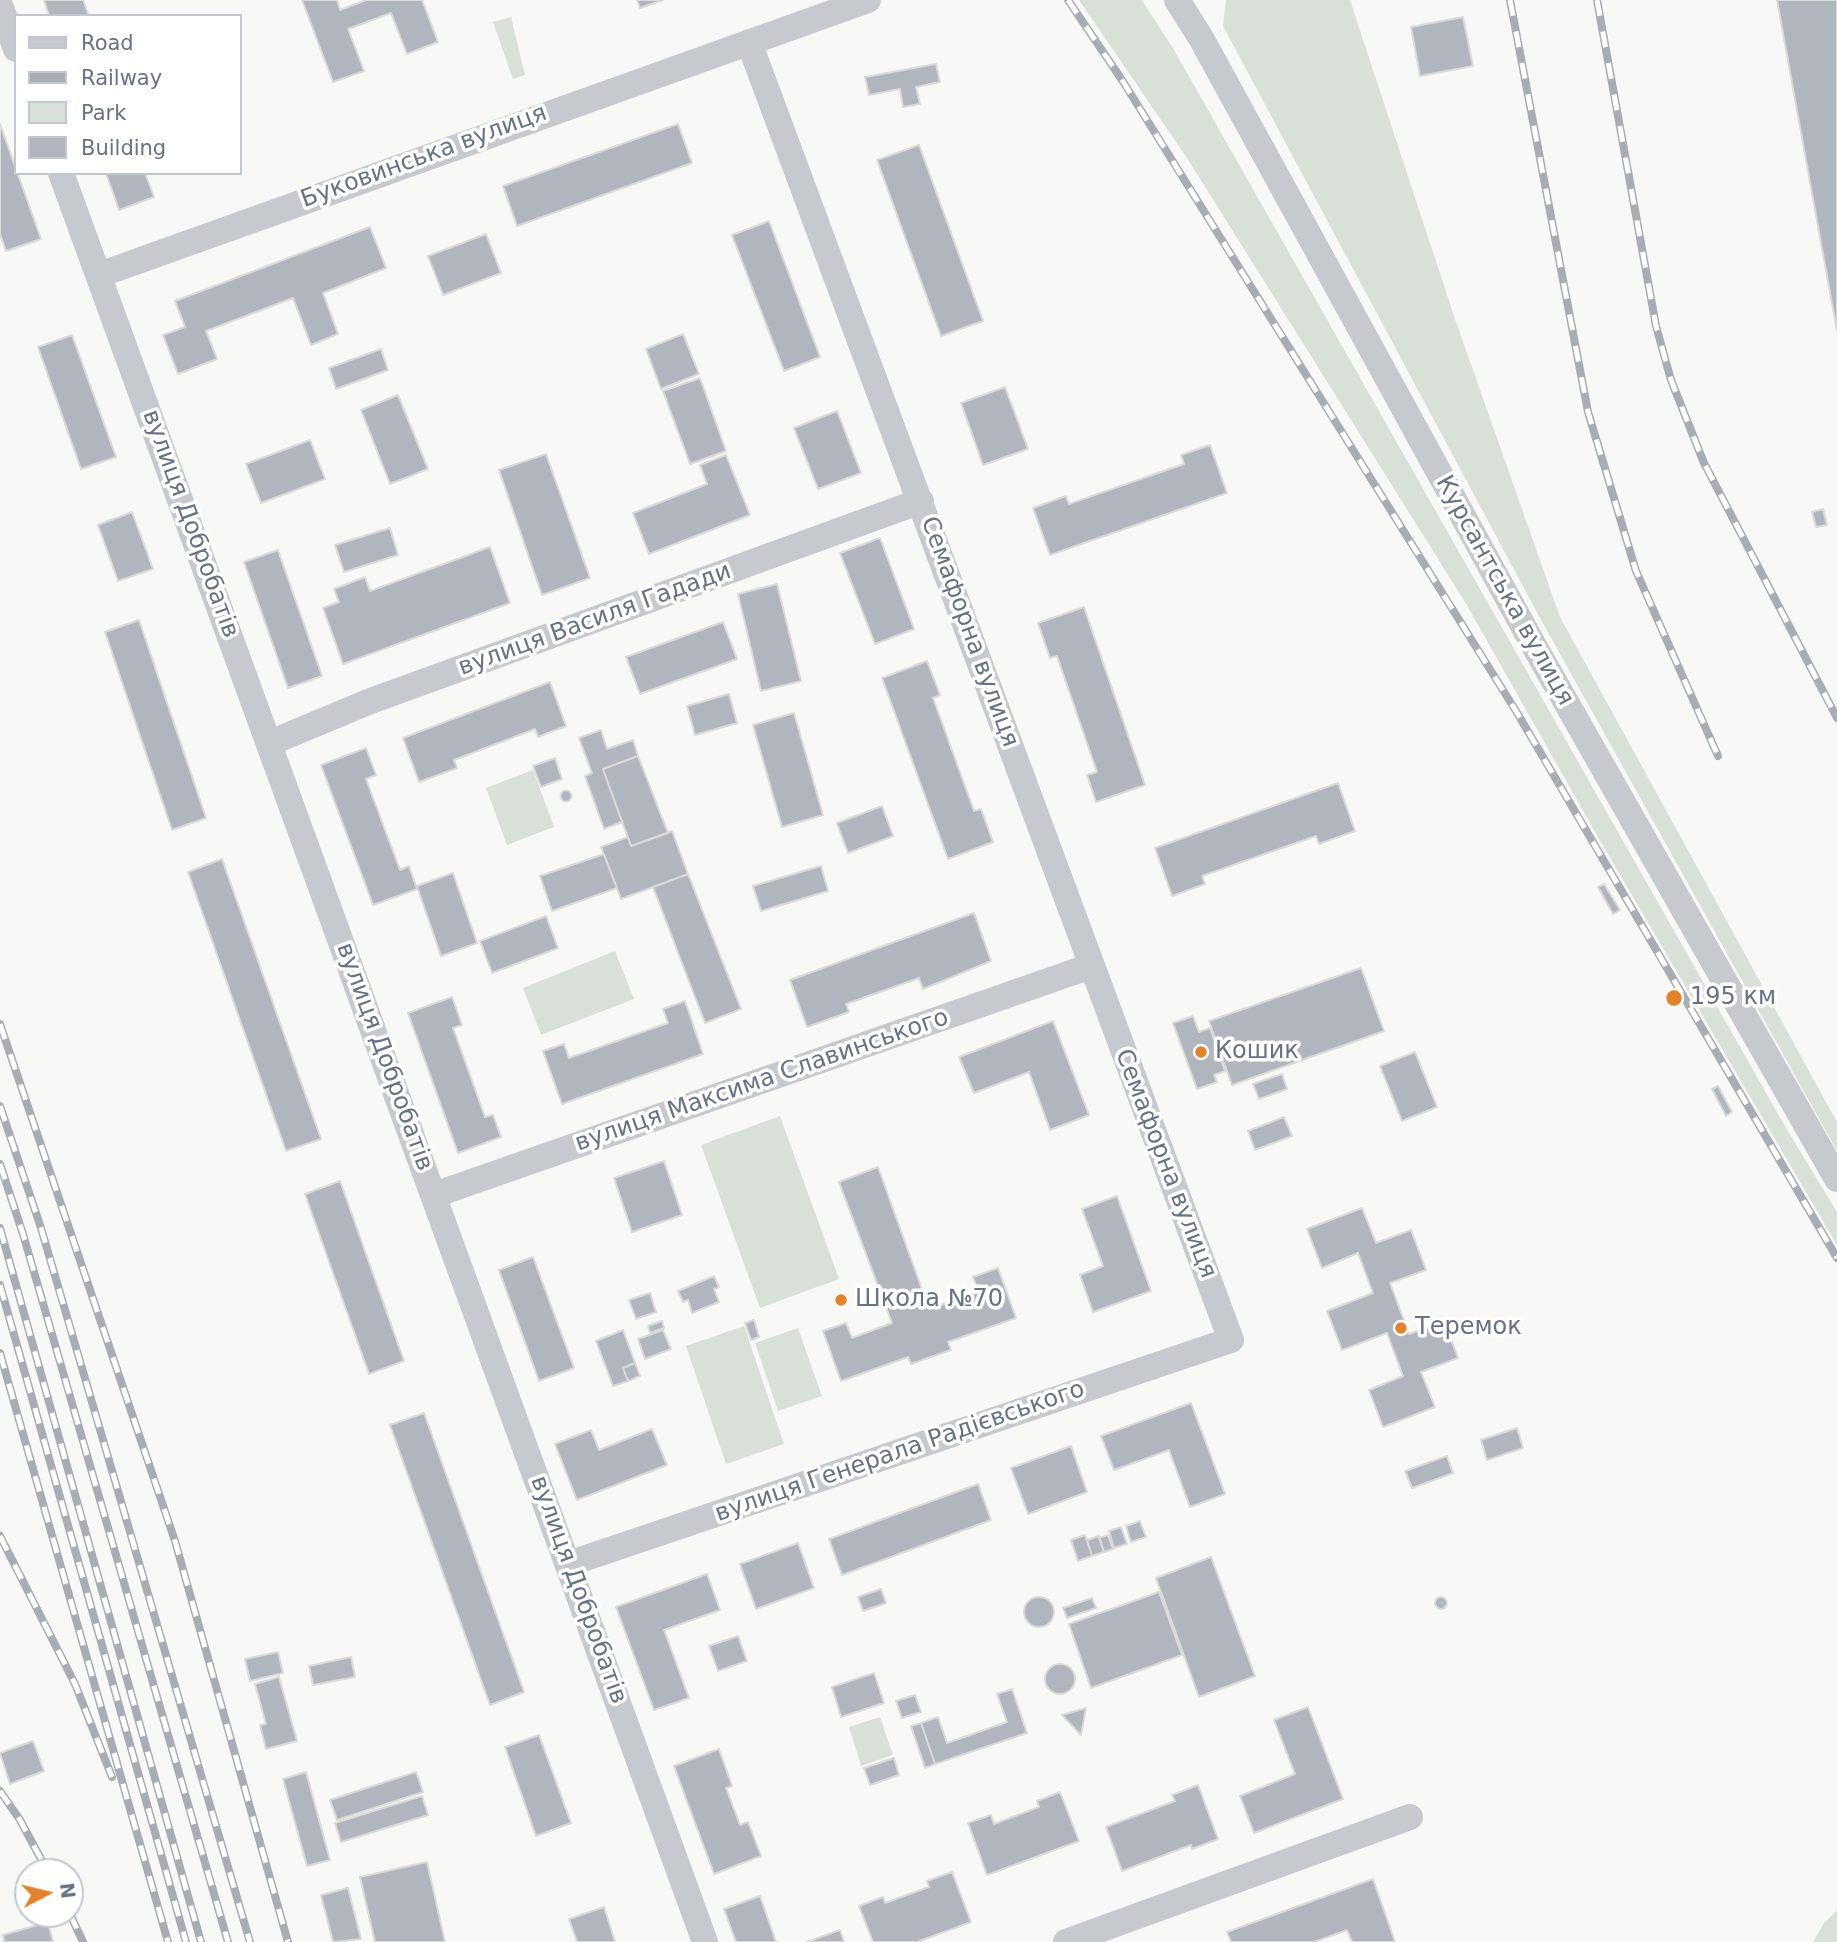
<!DOCTYPE html>
<meta charset="utf-8">
<style>
body{margin:0}
#map{position:relative;width:1837px;height:1942px;overflow:hidden;background:#f8f9f6;font-family:"DejaVu Sans",sans-serif}
canvas{display:block}
.legend{position:absolute;left:14px;top:14px;width:228px;height:161px;box-sizing:border-box;background:#fff;border:2px solid #c2c7cf;margin:0;padding:9px 12px;list-style:none;font-size:21px;color:#677287}
.legend li{display:flex;align-items:center;gap:14px;height:35px}
.legend b{width:35px;border:2px solid #c2c7cf}
.north{position:absolute;left:14px;top:1858px;width:70px;height:70px;box-sizing:border-box;background:#fff;border:2px solid #c2c7cf;border-radius:50%;rotate:83deg;font-size:19px;font-weight:700;line-height:28px;text-align:center;color:#677287}
.north::after{content:'';display:block;margin:auto;width:24px;height:32px;background:#e58129;clip-path:polygon(50% 0,100% 100%,50% 72%,0 100%)}
</style>
<div id="map">
<canvas width="1837" height="1942"></canvas>
<ul class="legend">
<li><b style="height:9px;background:#c6c9cd"></b>Road</li>
<li><b style="height:9px;background:#a8acb3"></b>Railway</li>
<li><b style="height:19px;background:#d8e0d7"></b>Park</li>
<li><b style="height:19px;background:#b1b6be"></b>Building</li>
</ul>
<div class="north">N</div>
</div>
<script>
const c = document.querySelector('canvas').getContext('2d');
c.lineJoin = 'round';
function paint(path, color) { c.fillStyle = color; c.fill(path, 'evenodd'); }
const shape = rows => new Path2D(rows.map(r => 'M' + r).join(''));
function trace(path, color, width, dash) { c.strokeStyle = color; c.lineWidth = width; c.lineCap = dash ? 'butt' : 'round'; c.setLineDash(dash || []); c.stroke(path); }
function label(font, color, halo, rows, align = 'center') {
  c.font = font + ' "DejaVu Sans",sans-serif'; c.lineWidth = 7; c.setLineDash([]); c.textBaseline = 'middle'; c.strokeStyle = halo; c.fillStyle = color; for (const [text, x, y, turn = 0] of rows) {
    c.save(); c.translate(x, y); c.rotate((+turn || 0) * Math.PI / 180); c.textAlign = isNaN(turn) ? turn : align; if (halo) c.strokeText(text, 0, 0); c.fillText(text, 0, 0); c.restore();
  }
}
paint(shape([
 [1079,0,1142,0,1174,50,1786,1128,1837,1212,1837,1245,1599,839,1465,602,1187,158],
 [1226,0,1350,0,1455,319,1560,617,1837,1122,1837,1151,1540,618,1223,26],
 [511,17,525,75,513,79,493,22],
 [533,770,554,827,507,845,486,788],
 [615,951,634,999,541,1035,523,988],
 [780,1116,839,1279,760,1308,701,1145],
 [744,1326,784,1444,726,1464,686,1346],
 [798,1328,822,1396,778,1411,755,1343],
 [880,1717,893,1755,861,1766,849,1727],
 [1837,1910,1837,1942,1813,1942,1824,1923]
]), '#d8e0d7');
const building = shape([
 [44,0,83,0,89,16,49,16,44,0],
 [302,0,337,0,340,10,366,0,422,0,438,42,407,54,391,13,348,29,364,71,333,82,302,0],
 [637,0,663,0,640,8,637,0],
 [1777,0,1837,0,1837,331,1777,0],
 [1463,17,1473,66,1420,76,1411,27,1463,17],
 [936,64,940,82,916,87,920,104,903,107,900,89,869,95,865,77,936,64],
 [0,124,41,239,6,251,0,234,0,124],
 [678,124,692,163,517,226,503,186,678,124],
 [919,145,983,321,941,336,877,160,919,145],
 [106,173,145,173,154,197,119,210,106,173],
 [769,221,820,357,784,371,732,235,769,221],
 [370,227,386,268,323,293,338,334,311,345,293,298,206,331,217,359,178,374,163,335,185,327,175,301,370,227],
 [486,234,501,273,443,295,428,256,486,234],
 [683,334,699,374,661,389,646,349,683,334],
 [72,335,116,457,81,469,38,347,72,335],
 [381,349,388,370,336,389,329,368,381,349],
 [700,378,726,451,690,464,663,391,700,378],
 [1005,387,1028,449,983,465,961,403,1005,387],
 [398,395,428,469,390,484,361,410,398,395],
 [837,411,861,473,818,489,794,428,837,411],
 [310,440,325,479,261,503,246,464,310,440],
 [1210,445,1227,493,1050,555,1033,508,1066,496,1069,504,1184,464,1181,455,1210,445],
 [546,454,590,578,542,595,499,470,546,454],
 [726,455,750,515,649,554,633,513,707,484,700,465,726,455],
 [1823,509,1827,525,1816,527,1812,512,1823,509],
 [132,512,153,569,118,581,98,525,132,512],
 [390,528,398,555,344,572,335,545,390,528],
 [880,538,914,629,875,644,840,553,880,538],
 [490,547,510,603,343,664,323,608,339,602,334,589,365,577,370,591,490,547],
 [278,550,322,676,288,688,244,562,278,550],
 [777,584,801,681,761,691,738,594,777,584],
 [1084,607,1145,785,1096,802,1087,775,1097,772,1057,656,1050,658,1038,623,1084,607],
 [139,620,206,818,172,830,105,632,139,620],
 [723,622,737,659,640,694,626,657,723,622],
 [927,661,940,695,933,698,974,811,981,809,993,842,948,859,882,678,927,661],
 [550,682,566,726,538,737,535,729,454,760,457,768,419,782,403,738,550,682],
 [729,694,737,723,695,735,687,706,729,694],
 [794,713,823,815,782,827,753,725,794,713],
 [601,730,607,749,633,740,638,756,603,769,622,822,604,829,585,776,592,773,579,738,601,730],
 [366,748,376,775,366,779,400,870,409,866,417,889,373,905,321,765,366,748],
 [638,756,668,833,631,846,603,769,638,756],
 [555,758,562,779,541,787,533,766,555,758],
 [1338,783,1355,831,1319,844,1316,836,1202,876,1205,884,1172,896,1155,848,1338,783],
 '560.5 796a5.5 5.5 0 1 1 11 0a5.5 5.5 0 1 1-11 0Z',
 [882,806,893,836,848,853,837,823,882,806],
 [672,831,688,874,621,899,601,847,628,837,631,846,672,831],
 [604,854,617,888,552,911,540,876,604,854],
 [222,859,321,1139,286,1151,188,872,222,859],
 [821,866,828,891,761,911,753,886,821,866],
 [453,873,477,943,441,956,417,886,453,873],
 [688,874,741,1009,705,1023,653,887,688,874],
 [1604,884,1620,910,1613,914,1598,887,1604,884],
 [974,913,991,961,923,989,919,978,846,1004,849,1012,807,1027,790,980,974,913],
 [546,916,558,948,492,973,480,941,546,916],
 [1361,968,1384,1031,1232,1085,1209,1021,1361,968],
 [452,997,462,1025,453,1028,485,1117,493,1115,501,1137,458,1153,408,1013,452,997],
 [685,1001,703,1054,562,1104,543,1051,564,1044,569,1058,668,1023,663,1009,685,1001],
 [1193,1016,1199,1032,1210,1028,1225,1071,1214,1075,1217,1082,1197,1089,1173,1023,1193,1016],
 [1053,1021,1089,1115,1050,1130,1029,1072,974,1093,959,1057,1053,1021],
 [1415,1052,1437,1107,1402,1121,1380,1066,1415,1052],
 [1282,1074,1287,1089,1259,1099,1253,1084,1282,1074],
 [1718,1086,1732,1112,1726,1116,1712,1089,1718,1086],
 [1284,1117,1292,1136,1255,1150,1248,1131,1284,1117],
 [664,1161,682,1215,632,1232,614,1178,664,1161],
 [878,1167,929,1309,979,1292,973,1277,998,1268,1016,1318,948,1342,951,1350,911,1364,908,1357,841,1381,823,1331,846,1323,852,1338,892,1323,839,1182,878,1167],
 [340,1181,404,1361,369,1374,305,1194,340,1181],
 [1117,1196,1151,1291,1093,1312,1080,1275,1103,1266,1082,1209,1117,1196],
 [1362,1208,1376,1243,1411,1230,1426,1270,1390,1283,1409,1334,1444,1321,1458,1358,1421,1372,1435,1407,1383,1427,1369,1390,1403,1376,1387,1333,1342,1350,1327,1311,1373,1293,1358,1253,1322,1268,1307,1229,1362,1208],
 [533,1257,574,1368,539,1381,499,1270,533,1257],
 [714,1276,719,1287,714,1289,719,1302,692,1313,688,1300,683,1302,678,1291,714,1276],
 [650,1293,656,1312,636,1319,629,1300,650,1293],
 [754,1320,759,1337,751,1340,745,1323,754,1320],
 [662,1321,664,1328,650,1333,648,1326,662,1321],
 [623,1330,635,1363,623,1368,628,1381,613,1386,596,1341,623,1330],
 [663,1330,671,1349,645,1359,638,1339,663,1330],
 [635,1363,640,1376,628,1381,623,1368,635,1363],
 [1191,1403,1225,1494,1190,1507,1169,1450,1114,1470,1101,1436,1191,1403],
 [424,1413,524,1692,490,1705,390,1425,424,1413],
 [1517,1428,1523,1448,1487,1460,1481,1440,1517,1428],
 [652,1429,667,1465,577,1500,555,1444,591,1430,599,1450,652,1429],
 [1071,1446,1087,1492,1028,1514,1011,1468,1071,1446],
 [1447,1456,1453,1473,1412,1488,1405,1471,1447,1456],
 [978,1484,991,1520,842,1575,829,1539,978,1484],
 [1140,1521,1146,1537,1131,1542,1126,1526,1140,1521],
 [1121,1527,1127,1544,1114,1548,1109,1531,1121,1527],
 [1085,1535,1092,1556,1078,1561,1071,1540,1085,1535],
 [1108,1535,1113,1549,1104,1552,1099,1538,1108,1535],
 [1099,1536,1104,1552,1092,1556,1087,1540,1099,1536],
 [798,1543,814,1588,756,1609,740,1564,798,1543],
 [1211,1557,1255,1676,1199,1697,1156,1578,1211,1557],
 [707,1574,720,1610,664,1630,689,1698,654,1710,616,1607,707,1574],
 [881,1589,886,1603,863,1611,858,1597,881,1589],
 [1159,1592,1182,1655,1091,1688,1069,1624,1159,1592],
 '1435 1603a6 6 0 1 1 12 0a6 6 0 1 1-12 0Z',
 '1024 1612a15 15 0 1 1 30 0a15 15 0 1 1-30 0Z',
 [1092,1598,1096,1608,1067,1618,1063,1608,1092,1598],
 [738,1636,747,1661,718,1671,709,1646,738,1636],
 [278,1652,283,1673,250,1681,245,1659,278,1652],
 [351,1657,355,1677,313,1685,309,1666,351,1657],
 '1045 1679a15 15 0 1 1 30 0a15 15 0 1 1-30 0Z',
 [874,1673,884,1703,841,1717,832,1687,874,1673],
 [279,1677,297,1741,266,1749,260,1725,266,1724,255,1684,279,1677],
 [1012,1689,1027,1733,935,1764,921,1723,938,1717,947,1743,1007,1722,997,1694,1012,1689],
 [915,1695,921,1712,902,1718,896,1701,915,1695],
 [1308,1707,1343,1799,1254,1833,1240,1796,1295,1774,1274,1720,1308,1707],
 [1086,1708,1081,1735,1062,1715,1086,1708],
 [921,1723,935,1764,925,1768,911,1726,921,1723],
 [539,1735,571,1823,536,1836,505,1747,539,1735],
 [33,1741,44,1771,10,1784,0,1753,33,1741],
 [719,1749,732,1786,726,1788,740,1825,748,1822,761,1856,714,1874,674,1766,719,1749],
 [894,1758,899,1775,870,1785,864,1768,894,1758],
 [306,1772,330,1860,307,1866,283,1779,306,1772],
 [416,1772,423,1792,337,1820,330,1800,416,1772],
 [1198,1785,1218,1839,1192,1849,1191,1845,1122,1871,1106,1827,1175,1801,1172,1795,1198,1785],
 [1060,1792,1079,1841,987,1875,968,1823,991,1815,994,1824,1039,1807,1037,1801,1060,1792],
 [422,1796,428,1815,341,1842,335,1823,422,1796],
 [427,1862,445,1942,375,1942,360,1877,427,1862],
 [952,1872,971,1922,917,1942,873,1942,859,1906,883,1897,885,1903,929,1887,927,1881,952,1872],
 [1373,1879,1395,1942,1352,1942,1347,1930,1314,1942,1231,1942,1227,1932,1373,1879],
 [348,1888,361,1939,333,1942,321,1895,348,1888],
 [760,1896,776,1942,736,1942,724,1909,760,1896],
 [604,1907,615,1942,577,1942,569,1919,604,1907],
 [48,1922,53,1942,4,1942,3,1935,48,1922],
 [840,1930,844,1942,807,1942,840,1930]
]);
paint(building, '#b1b6be');
trace(building, '#dadad8', 2);
trace(shape([
 [1177,0,1201,38,1533,644,1837,1179],
 [0,5,16,49],
 [61,173,705,1942],
 [99,275,868,0],
 [270,743,368,702,921,501],
 [434,1195,1091,966],
 [568,1564,1231,1340,749,42],
 [1066,1942,1410,1817]
]), '#c6c9cd', 26);
const rail = shape([
 [1068,0,1122,80,1516,711,1837,1258],
 [1510,0,1588,412,1636,571,1718,756],
 [1597,0,1656,326,1671,380,1704,463,1837,718],
 [0,1024,175,1541,288,1942],
 [0,1106,41,1228,250,1942],
 [0,1164,23,1234,228,1942],
 [0,1228,201,1942],
 [0,1285,186,1942],
 [0,1353,168,1942],
 [0,1536,75,1684,112,1777],
 [0,1791,20,1820,48,1872],
 [70,1914,83,1942]
]);
trace(rail, '#a8acb3', 8);
trace(rail, '#fff', 5, [16]);
for (const [x, y, r, color] of [
 [1674,998,9,"#e58129"],
 [1201,1052,7,"#e58129"],
 [841,1300,7,"#e58129"],
 [1401,1328,7,"#e58129"]
]) { const dot = new Path2D(); dot.arc(x, y, r, 0, 2 * Math.PI); c.fillStyle = color; c.fill(dot); trace(dot, '#fff', 2.5); }
label('24px', '#677287', '#fff', [
 ["Буковинська вулиця",424,157,-20],
 ["вулиця Добробатів",190,524,70],
 ["Курсантська вулиця",1504,591,61],
 ["вулиця Василя Гадади",595,620,-20],
 ["Семафорна вулиця",969,632,70],
 ["вулиця Добробатів",384,1057,70],
 ["вулиця Максима Славинського",762,1081,-19],
 ["Семафорна вулиця",1165,1164,69],
 ["вулиця Генерала Радієвського",900,1452,-19],
 ["вулиця Добробатів",578,1590,70]
]);
label('24px', '#677287', '#fff', [
 ["195 км",1690,998],
 ["Кошик",1215,1052],
 ["Школа №70",855,1300],
 ["Теремок",1415,1328]
], 'left');
</script>
